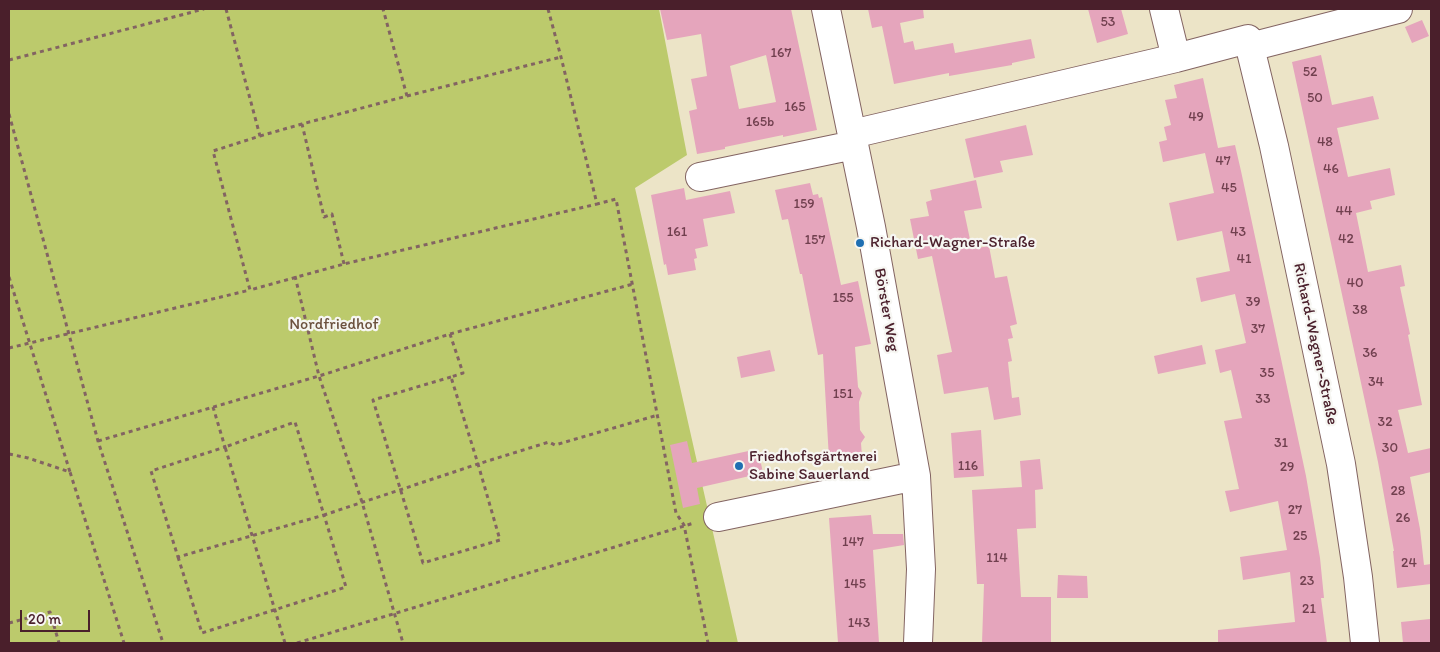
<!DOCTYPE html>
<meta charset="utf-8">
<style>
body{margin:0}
#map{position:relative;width:1440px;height:652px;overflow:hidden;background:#ece4c7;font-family:Itim,sans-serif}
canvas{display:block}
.frame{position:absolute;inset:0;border:10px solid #4a1f2b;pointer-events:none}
.scale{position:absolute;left:20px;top:610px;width:70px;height:22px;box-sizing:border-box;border:2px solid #4a1f2b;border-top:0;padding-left:6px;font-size:15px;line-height:18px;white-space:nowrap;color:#4a1f2b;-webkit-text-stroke:4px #f6f6f2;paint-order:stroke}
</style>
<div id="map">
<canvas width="1440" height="652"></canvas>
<div class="frame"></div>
<div class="scale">20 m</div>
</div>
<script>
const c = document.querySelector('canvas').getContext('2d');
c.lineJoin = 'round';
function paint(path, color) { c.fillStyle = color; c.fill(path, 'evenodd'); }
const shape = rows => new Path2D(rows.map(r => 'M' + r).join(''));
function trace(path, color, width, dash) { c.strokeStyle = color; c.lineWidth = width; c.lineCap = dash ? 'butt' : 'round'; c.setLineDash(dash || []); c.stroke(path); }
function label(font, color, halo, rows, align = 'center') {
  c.font = font + ' Itim,sans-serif'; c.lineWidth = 4.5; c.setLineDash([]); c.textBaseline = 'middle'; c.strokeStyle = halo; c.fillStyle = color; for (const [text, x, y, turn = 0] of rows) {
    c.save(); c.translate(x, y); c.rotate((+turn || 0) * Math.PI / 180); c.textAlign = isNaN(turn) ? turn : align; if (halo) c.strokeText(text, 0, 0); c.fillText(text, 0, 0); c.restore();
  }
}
paint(shape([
 [9,9,659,9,687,155,635,188,738,643,9,643]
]), '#bcca6c');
paint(shape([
 [660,9,791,9,817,130,783,137,783,135,725,147,725,149,697,154,689,111,697,109,691,79,707,76,701,34,667,40],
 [766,55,776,102,739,109,730,66],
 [868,9,923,9,924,18,900,23,904,43,913,41,915,50,953,43,955,53,1031,39,1035,58,1012,63,1012,65,949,76,949,73,894,84,882,26,872,28],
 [1088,9,1121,9,1128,34,1097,43],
 [1422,20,1429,36,1412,43,1405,27],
 [1321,55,1332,105,1373,96,1379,119,1337,128,1348,177,1390,168,1395,195,1370,201,1372,209,1356,213,1368,272,1401,265,1405,286,1400,287,1410,334,1408,335,1422,405,1398,410,1408,453,1431,448,1431,472,1410,477,1420,529,1424,565,1431,564,1431,584,1397,588,1393,551,1394,551,1378,462,1292,62],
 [1203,78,1218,148,1235,145,1241,171,1306,476,1320,558,1324,598,1321,598,1327,643,1218,643,1218,630,1295,622,1290,572,1243,580,1240,557,1287,550,1278,501,1230,512,1225,491,1239,489,1224,421,1242,418,1231,370,1220,373,1215,350,1246,343,1235,294,1201,302,1196,278,1230,271,1222,231,1177,241,1169,203,1214,193,1205,153,1163,162,1159,142,1167,140,1164,127,1171,125,1165,100,1177,98,1174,85],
 [1026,125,1033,155,1000,161,1003,172,974,178,965,139],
 [976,180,982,208,964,211,972,249,989,246,995,278,1007,276,1017,324,1010,326,1013,338,1008,339,1012,361,1008,362,1012,398,1019,397,1021,415,994,420,988,387,944,394,937,355,952,352,932,256,918,259,910,219,929,216,926,202,932,200,930,190],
 [810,183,813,195,818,194,819,198,822,197,841,285,858,281,871,344,855,347,858,387,862,393,859,402,860,430,865,437,861,443,862,457,829,459,823,354,818,355,802,274,800,274,788,219,782,220,775,190],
 [684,188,686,200,730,191,735,213,703,219,708,246,695,249,697,258,694,259,696,270,668,275,666,264,664,265,651,195],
 [1202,345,1206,364,1158,374,1154,356],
 [770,350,775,371,741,378,737,357],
 [981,430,984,476,954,478,951,433],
 [687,441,692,463,758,449,763,473,697,488,700,504,683,508,670,445],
 [1040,459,1043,489,1035,490,1036,528,1017,529,1021,597,1051,597,1051,643,982,643,984,584,977,584,972,490,1022,487,1020,461],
 [871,515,873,534,903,534,904,545,873,550,879,643,838,643,829,518],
 [1058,575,1087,576,1088,598,1057,598],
 [1430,619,1431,643,1403,643,1401,622]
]), '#e5a5bc');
const minor = shape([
 [826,9,871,227,916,476,921,569,918,643],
 [1164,9,1176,58],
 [1250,47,1398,9],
 [852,134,1176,58,1248,39,1274,146,1341,464,1358,577,1365,643],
 [700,177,854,145],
 [718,517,916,476]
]);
trace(minor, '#836462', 30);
trace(shape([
 [226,9,260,136,213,151,250,290,344,264,597,204],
 [548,9,561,57,597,204,616,199,676,513,684,525,708,643],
 [9,60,204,9],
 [407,96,561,57],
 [9,114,98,441,163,643],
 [260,136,302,124],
 [344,264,332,214,324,217,302,124,407,96,383,9],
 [295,276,319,376,362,502,403,643],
 [9,277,70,472],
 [9,348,250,290],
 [451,377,373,400,423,563,500,540,478,464,549,442,555,445,658,415],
 [98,441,319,376,450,334,633,284],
 [9,454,28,458,70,472,124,643],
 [178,557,202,633,346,587,324,515,178,557,151,471,225,447,213,407],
 [9,623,50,612,59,643],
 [285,643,225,447,295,422,324,515,478,464,451,377,463,373,450,334],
 [297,643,694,523]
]), '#836462', 3, [4, 4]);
trace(minor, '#fff', 28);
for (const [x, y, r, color] of [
 [860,243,5,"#1f6fb2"],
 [739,466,5,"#1f6fb2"]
]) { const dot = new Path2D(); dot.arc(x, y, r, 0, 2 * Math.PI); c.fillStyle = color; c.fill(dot); trace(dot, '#f6f6f2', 2); }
label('14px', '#71404f', null, [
 ["53",1108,22],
 ["167",781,53],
 ["52",1310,72],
 ["50",1315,98],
 ["165",795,107],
 ["49",1196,117],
 ["165b",760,122],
 ["48",1325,142],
 ["47",1223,161],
 ["46",1331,169],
 ["45",1229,188],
 ["159",804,204],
 ["44",1344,211],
 ["161",677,232],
 ["43",1238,232],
 ["42",1346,239],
 ["157",815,240],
 ["41",1244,259],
 ["40",1355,283],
 ["155",843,298],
 ["39",1253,302],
 ["38",1360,310],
 ["37",1258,329],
 ["36",1370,353],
 ["35",1267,373],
 ["34",1376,382],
 ["151",843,394],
 ["33",1263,399],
 ["32",1385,422],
 ["31",1281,443],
 ["30",1390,448],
 ["116",968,466],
 ["29",1287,467],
 ["28",1398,491],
 ["27",1295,510],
 ["26",1403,518],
 ["25",1300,536],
 ["147",853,542],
 ["114",997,558],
 ["24",1409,563],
 ["23",1307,581],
 ["145",855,584],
 ["21",1309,609],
 ["143",859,623]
]);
label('16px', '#4a1f2b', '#f6f6f2', [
 ["Richard-Wagner-Straße",870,243],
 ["Friedhofsgärtnerei",749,457],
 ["Sabine Sauerland",749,475]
], 'left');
label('16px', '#4a1f2b', '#f6f6f2', [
 ["Börster Weg",886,310,80],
 ["Richard-Wagner-Straße",1315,344,78]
]);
label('16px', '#6c523e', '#f6f6f2', [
 ["Nordfriedhof",334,325]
]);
</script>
